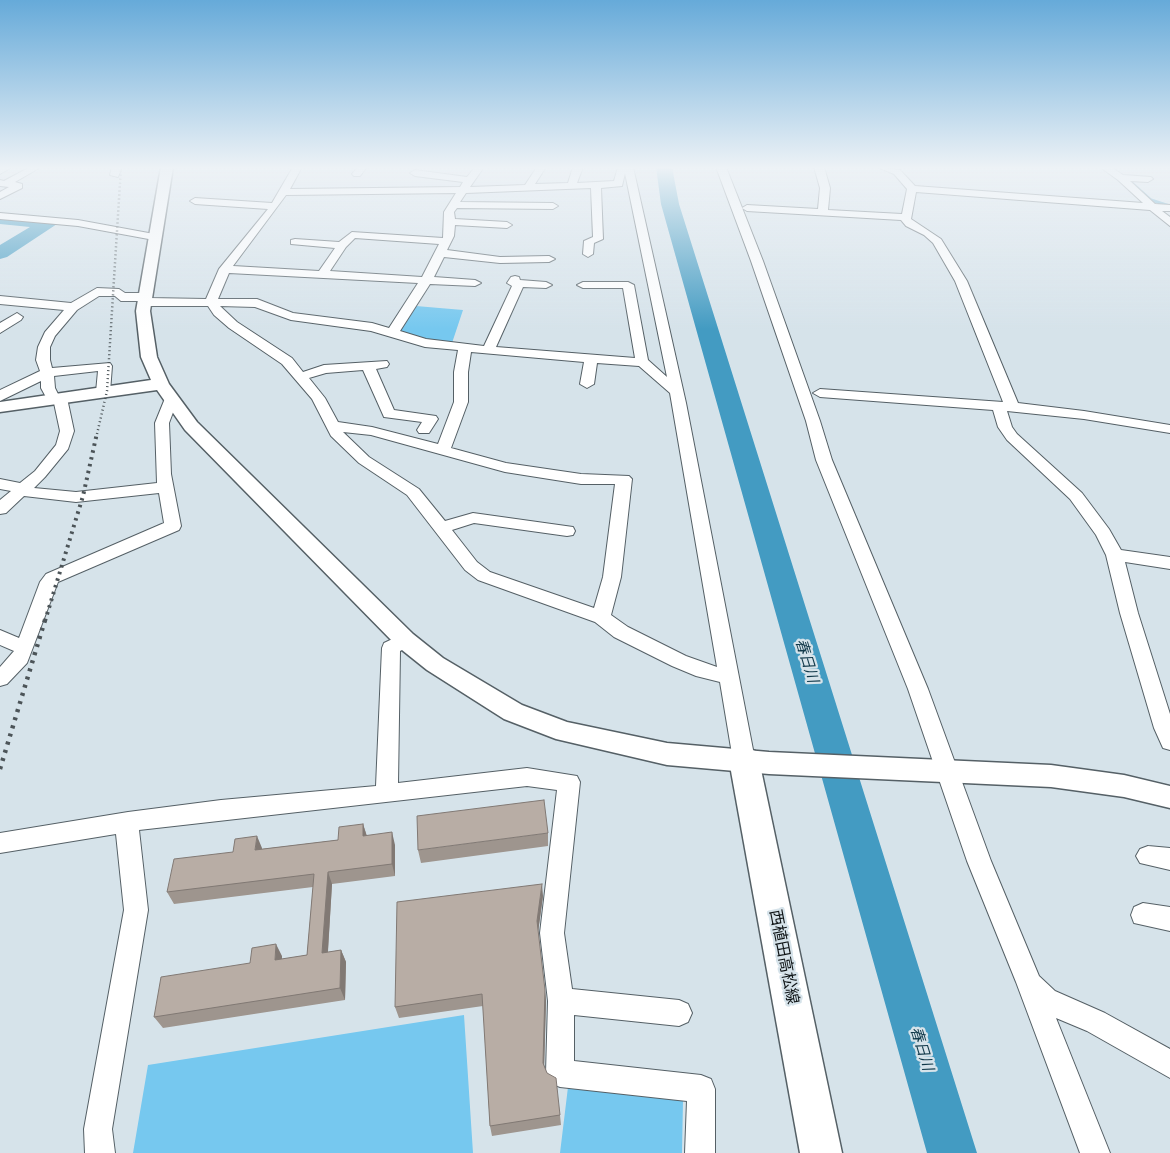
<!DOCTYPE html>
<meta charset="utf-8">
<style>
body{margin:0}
canvas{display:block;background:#d6e3ea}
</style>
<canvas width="1170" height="1153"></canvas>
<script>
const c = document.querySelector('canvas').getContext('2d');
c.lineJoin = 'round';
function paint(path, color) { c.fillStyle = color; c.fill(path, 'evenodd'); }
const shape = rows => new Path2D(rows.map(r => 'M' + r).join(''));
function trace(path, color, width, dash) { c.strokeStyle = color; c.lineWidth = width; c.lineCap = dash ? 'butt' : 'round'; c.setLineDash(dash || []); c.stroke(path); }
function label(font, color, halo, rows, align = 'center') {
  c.font = font + ' Roboto,"Noto Sans JP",sans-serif'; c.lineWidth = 4.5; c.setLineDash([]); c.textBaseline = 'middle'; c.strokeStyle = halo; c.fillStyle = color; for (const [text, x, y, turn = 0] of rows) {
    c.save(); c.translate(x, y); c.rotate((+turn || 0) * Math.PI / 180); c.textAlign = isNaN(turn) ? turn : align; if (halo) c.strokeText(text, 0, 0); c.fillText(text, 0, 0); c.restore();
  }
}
paint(shape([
 [416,306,463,310,452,343,430,342,400,332],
 [464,1015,473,1153,133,1153,148,1065],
 [568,1087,683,1100,682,1153,560,1153]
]), '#76c8ef');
trace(shape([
 [1131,182,1151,200,1170,206]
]), '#439bc2', 3);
paint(shape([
 [656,167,672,167,679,204,977,1153,927,1153,661,204,656,167],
 [0,214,48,219,54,220,57,224,7,257,0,259,0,245,30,227,0,224,0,214]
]), '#439bc2');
const minor = shape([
 [0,167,12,167,0,174,0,167],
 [30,167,41,167,15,182,22,184,22,188,0,199,0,192,9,187,0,186,0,180,4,181,30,167],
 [112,167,122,167,118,177,110,175,112,167],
 [293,167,302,167,290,189,460,187,463,182,415,176,410,173,415,170,467,177,475,167,484,167,470,187,525,185,537,167,546,167,535,184,568,183,573,167,583,167,577,183,614,181,618,167,633,167,686,403,755,760,752,766,744,769,736,766,733,760,720,682,696,676,672,666,614,637,595,622,478,580,465,570,407,495,359,463,331,436,312,399,282,364,229,328,214,315,208,306,144,306,140,305,139,301,121,301,115,296,99,296,77,310,55,336,50,347,50,360,52,368,110,363,112,366,110,392,103,396,96,392,98,371,54,376,55,388,58,394,65,395,67,398,74,431,68,449,45,477,34,488,76,492,157,483,155,423,166,396,176,396,178,399,169,423,171,474,181,526,179,530,58,582,27,663,7,684,0,686,0,667,14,651,0,645,0,630,19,638,40,582,46,574,164,523,159,493,76,502,24,496,6,513,0,514,0,500,11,491,0,489,0,479,20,483,35,471,56,445,60,431,54,403,47,399,41,388,41,381,0,401,0,390,40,371,36,360,38,347,45,332,64,310,0,304,0,296,71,303,97,288,119,289,125,293,144,293,148,294,149,298,206,299,219,269,268,209,195,204,190,201,195,198,272,203,293,167],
 [625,173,667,377,648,360,634,285,628,282,583,282,577,285,583,288,623,288,635,358,496,347,523,287,546,288,552,285,546,282,520,280,519,277,515,276,511,277,507,283,512,286,484,346,426,339,400,331,430,284,475,286,481,283,475,280,434,277,444,257,500,263,549,262,555,259,549,256,500,257,447,250,454,236,455,225,507,228,512,225,507,222,455,219,454,212,457,208,553,209,558,206,553,203,460,202,466,193,591,188,593,237,584,241,583,254,588,257,593,254,594,243,603,239,601,188,622,186,625,173],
 [456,193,444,212,443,238,352,232,339,242,295,239,291,240,291,244,335,248,319,271,233,266,286,195,456,193],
 [355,238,439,244,422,277,330,271,346,247,355,238],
 [229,273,418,283,389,328,372,323,293,313,257,299,218,299,229,273],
 [220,306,255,307,291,320,371,331,425,347,458,350,454,372,454,402,438,444,372,427,338,422,325,398,309,378,326,373,363,370,384,417,422,422,417,430,419,433,429,433,438,419,436,416,394,410,376,369,387,367,389,364,387,361,324,365,303,372,292,358,237,322,220,306],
 [471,352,584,362,580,384,587,388,594,384,597,363,639,366,670,393,717,667,686,656,628,627,611,615,621,577,632,479,629,476,581,474,506,463,451,448,468,402,468,372,471,352],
 [343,432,371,435,505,472,581,484,615,484,603,577,594,608,490,572,477,562,452,530,474,523,567,536,573,535,575,531,573,527,473,513,445,521,419,489,369,457,343,432],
 [358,167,367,167,360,176,354,176,352,174,358,167],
 [716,167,726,167,763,261,820,421,832,460,928,689,991,861,1039,976,1055,991,1105,1013,1170,1049,1170,1078,1087,1031,1056,1018,1110,1153,1080,1153,1016,982,967,861,908,689,816,460,806,421,751,261,716,167],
 [814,167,824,167,830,188,828,210,902,214,907,189,894,174,877,167,900,170,915,186,1143,203,1118,180,1100,167,1111,167,1123,175,1151,177,1153,179,1148,182,1130,181,1155,204,1170,205,1170,211,1162,211,1170,217,1170,226,1150,210,916,192,911,219,941,239,967,281,1018,403,1084,411,1170,425,1170,433,1084,419,1007,411,1012,427,1017,434,1082,493,1109,529,1121,550,1170,557,1170,569,1125,562,1138,613,1170,714,1170,750,1163,748,1154,728,1120,613,1106,555,1096,535,1070,499,1007,440,998,427,993,410,820,397,813,393,820,389,1003,402,955,281,933,243,924,235,906,226,901,220,747,211,742,208,747,205,818,209,820,188,814,167],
 [0,213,78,220,154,234,159,237,154,240,78,226,0,219,0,213],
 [17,313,23,317,21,320,0,333,0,323,17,313],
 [405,633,412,635,414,640,412,645,400,651,398,783,527,768,577,776,580,782,564,933,572,989,679,1000,688,1004,692,1013,688,1022,679,1026,574,1015,574,1061,701,1075,711,1079,715,1089,715,1153,685,1153,687,1101,560,1087,550,1083,546,1073,548,1001,540,933,557,790,527,786,139,830,148,910,112,1129,115,1153,85,1153,84,1129,124,910,116,834,0,853,0,833,128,812,221,800,376,786,382,648,384,643,405,633],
 [1148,846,1170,848,1170,870,1140,863,1136,856,1140,849,1148,846],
 [1143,903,1170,907,1170,931,1134,923,1131,915,1134,907,1143,903]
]);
const tertiary = shape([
 [161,167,173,167,150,311,157,357,169,384,197,422,413,634,443,658,522,705,567,722,667,743,769,752,1051,765,1124,775,1170,786,1170,808,1124,797,1051,787,769,774,667,765,556,739,504,719,427,670,397,646,185,430,157,390,0,412,0,402,151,380,141,357,136,311,161,167]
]);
const secondary = shape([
 [744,747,755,751,759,760,842,1153,800,1153,729,760,733,751,744,747]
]);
trace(minor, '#556066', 2);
trace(tertiary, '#556066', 3);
trace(secondary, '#556066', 3);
paint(minor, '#fff');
paint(tertiary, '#fff');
paint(secondary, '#fff');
trace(shape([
 [97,434,107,391,121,167]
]), '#4c5458', 2.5, [1, 3]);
trace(shape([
 [45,621,83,496,97,433]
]), '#4c5458', 4, [2.5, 4.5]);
trace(shape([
 [0,769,45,620]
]), '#4c5458', 4.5, [3, 5.5]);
paint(shape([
 [363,824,367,836,395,845,395,876,332,884,328,952,341,950,346,962,345,1000,163,1028,154,1017,250,963,282,956,282,959,307,955,313,887,174,904,167,892,262,848,262,849,338,840],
 [548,833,548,846,421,863,418,850],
 [543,896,538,931,546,1001,544,1065,560,1115,561,1125,492,1136,490,1126,483,1006,399,1018,395,1007]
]), '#9e958e');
paint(shape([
 [363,824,367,837,363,836],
 [392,832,395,845,395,876,392,864],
 [257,836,262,848,260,863,255,850],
 [328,872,332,884,327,965,322,953],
 [542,884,543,896,538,933,537,921],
 [276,944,282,956,281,972,275,960],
 [341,950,346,962,345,1000,340,988],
 [545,990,546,1001,544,1073,543,1063]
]), '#817974');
const building = shape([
 [544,800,548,833,418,850,417,816,544,800],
 [363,824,363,836,392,832,392,864,328,872,322,953,341,950,340,988,154,1017,161,977,250,963,252,948,276,944,275,960,307,955,314,874,167,892,174,859,233,852,235,839,257,836,255,850,338,840,339,827,363,824],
 [542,884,537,921,545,990,543,1063,547,1073,556,1078,560,1115,490,1126,482,994,395,1007,397,902,542,884]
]);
paint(building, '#b8ada5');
trace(building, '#817974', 1);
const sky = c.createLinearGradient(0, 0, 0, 329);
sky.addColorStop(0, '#66aad9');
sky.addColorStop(0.51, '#edf2f6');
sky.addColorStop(1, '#edf2f600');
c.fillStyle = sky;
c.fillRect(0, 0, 1170, 329);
label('italic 15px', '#0f3748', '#d6e3ea', [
 ["春日川",806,661,73],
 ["春日川",921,1049,73]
]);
label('16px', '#0e1315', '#d6e3ea', [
 ["西植田高松線",783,957,79]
]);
</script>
